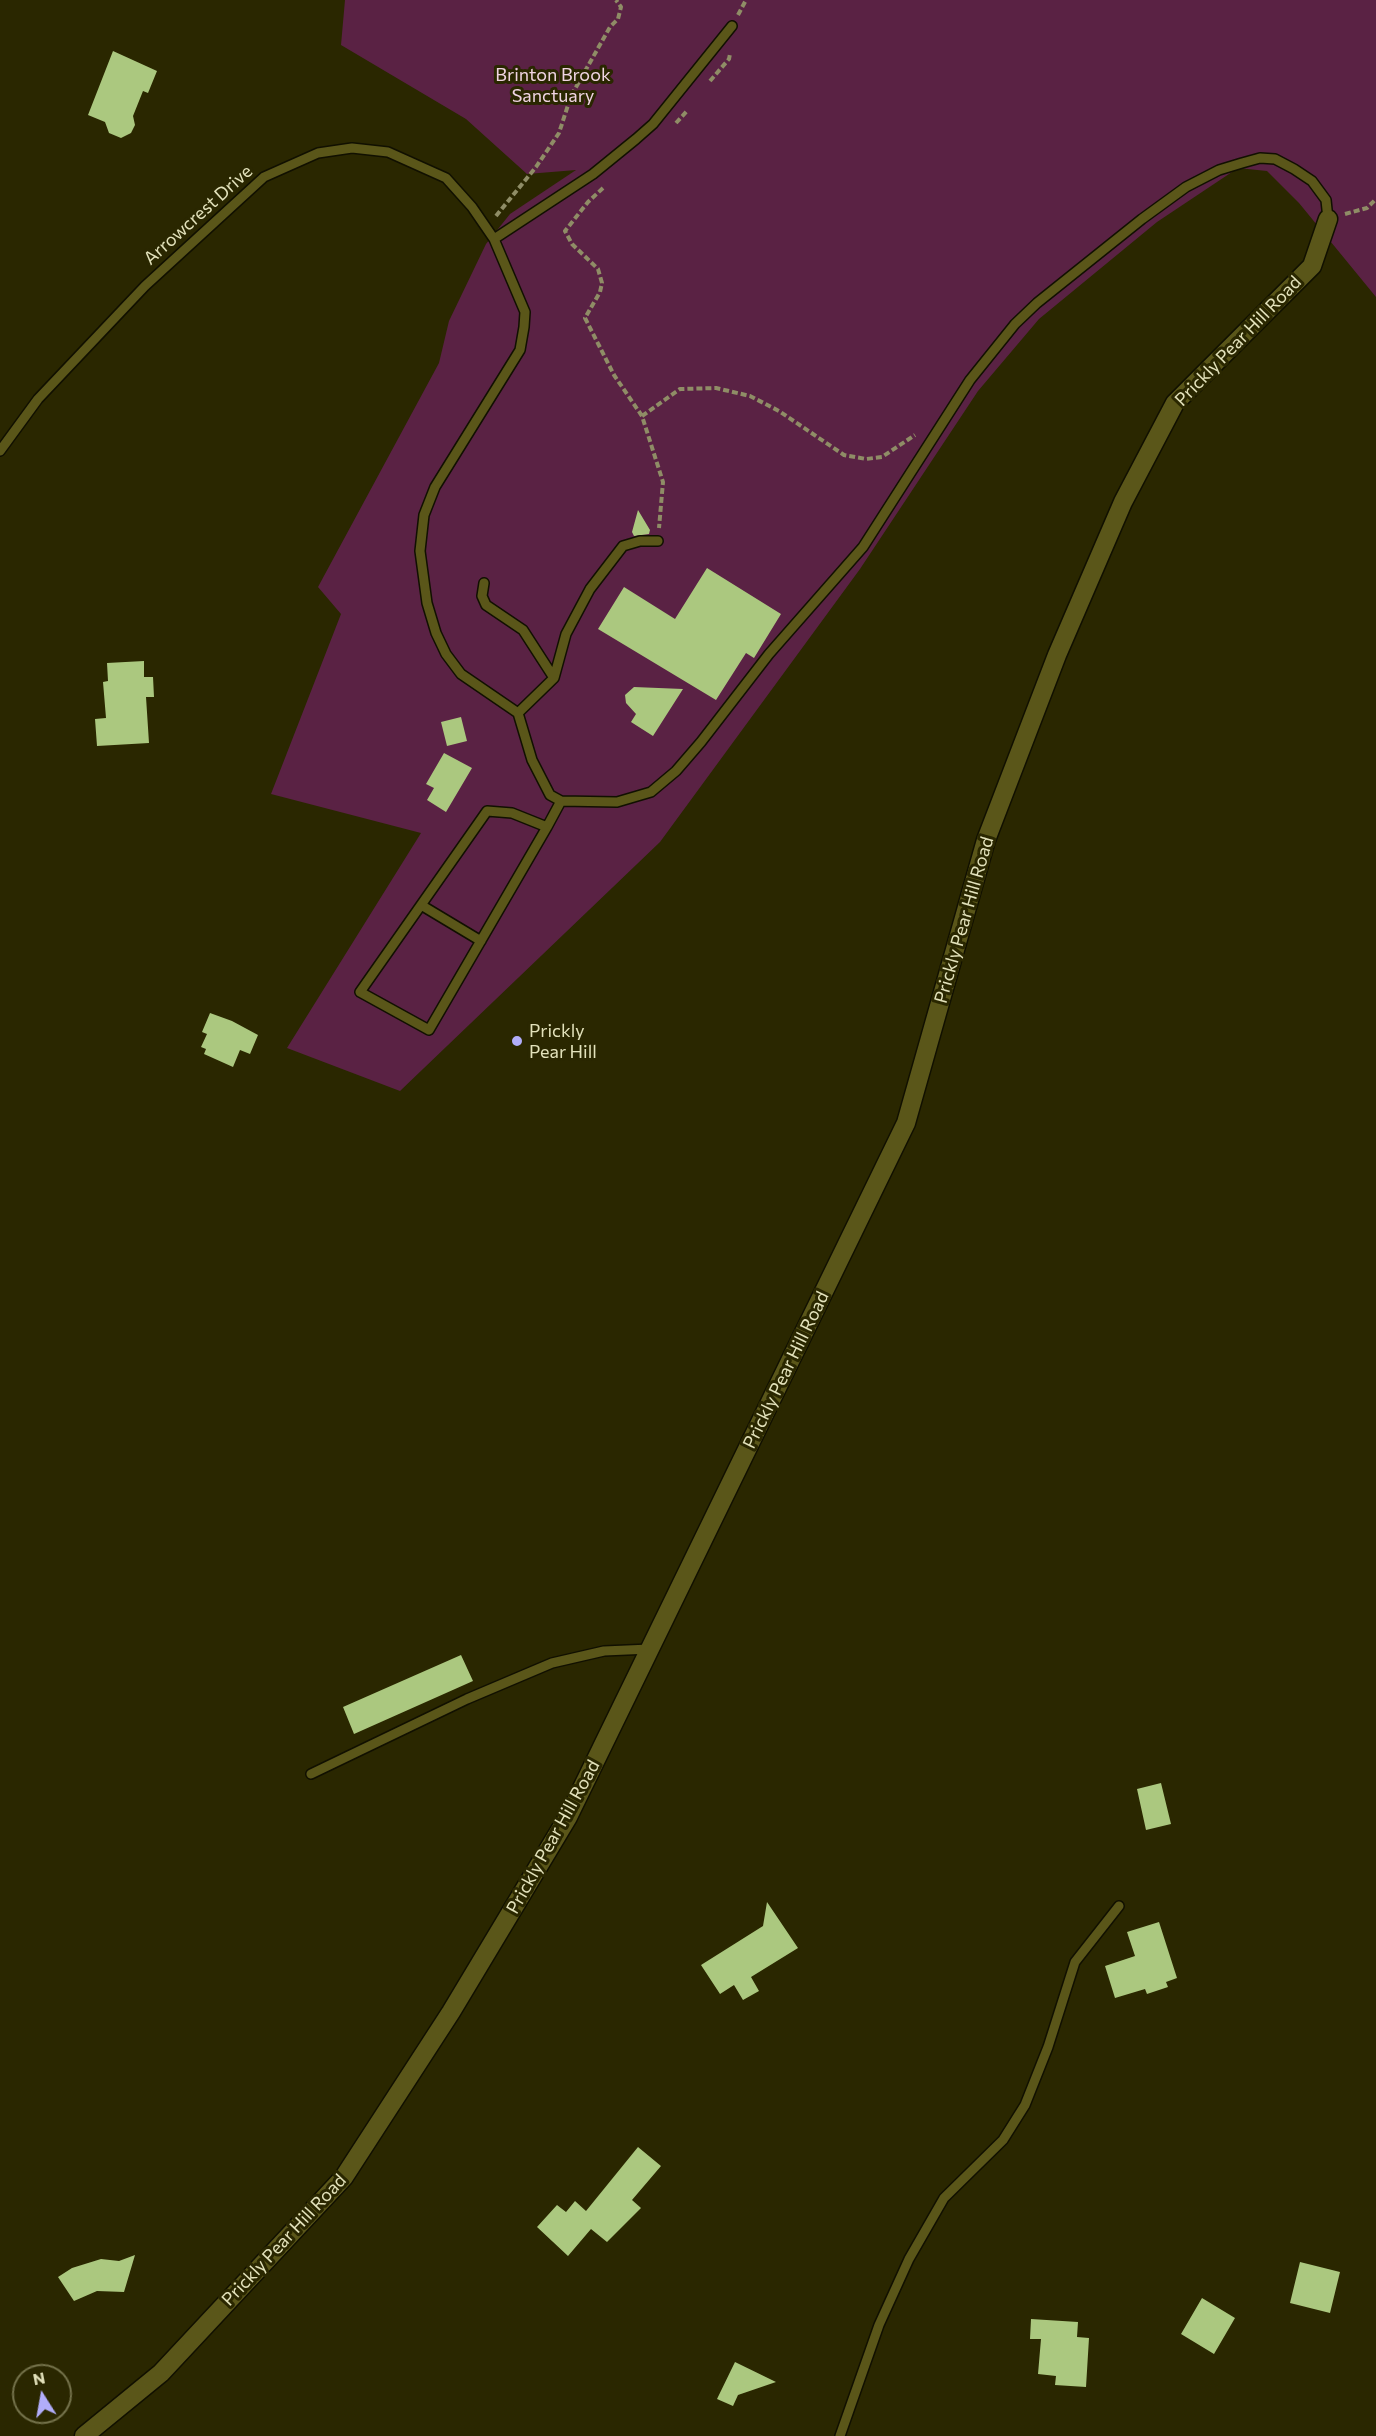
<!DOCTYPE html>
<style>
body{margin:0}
#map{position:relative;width:1376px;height:2436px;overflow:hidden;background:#2a2700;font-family:Commissioner,sans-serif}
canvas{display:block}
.north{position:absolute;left:12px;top:2364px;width:60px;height:60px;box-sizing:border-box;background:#2a2700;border:2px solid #74724b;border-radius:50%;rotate:349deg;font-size:16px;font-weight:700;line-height:24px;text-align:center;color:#e3e2bb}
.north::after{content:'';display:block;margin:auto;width:21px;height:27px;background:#b1adfa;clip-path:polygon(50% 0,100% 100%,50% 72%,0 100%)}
</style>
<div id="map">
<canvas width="1376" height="2436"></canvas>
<div class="north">N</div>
</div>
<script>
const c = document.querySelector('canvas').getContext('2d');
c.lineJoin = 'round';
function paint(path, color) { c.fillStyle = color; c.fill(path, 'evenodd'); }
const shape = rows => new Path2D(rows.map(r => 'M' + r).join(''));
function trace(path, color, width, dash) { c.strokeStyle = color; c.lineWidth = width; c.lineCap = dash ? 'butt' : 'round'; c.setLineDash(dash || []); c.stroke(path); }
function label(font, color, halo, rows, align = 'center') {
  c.font = font + ' Commissioner,sans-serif'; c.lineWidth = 6; c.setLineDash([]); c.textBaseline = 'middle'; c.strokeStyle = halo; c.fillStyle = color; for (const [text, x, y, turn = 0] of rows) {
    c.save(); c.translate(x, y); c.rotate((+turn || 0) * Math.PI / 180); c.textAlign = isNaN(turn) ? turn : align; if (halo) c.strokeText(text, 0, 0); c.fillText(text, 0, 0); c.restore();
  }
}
paint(shape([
 [345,0,1376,0,1376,297,1299,203,1267,171,1238,168,1157,222,1039,319,978,391,860,569,660,842,400,1091,287,1048,421,833,271,794,341,614,318,587,439,363,449,321,486,244,510,214,576,170,527,174,466,119,341,45]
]), '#5a2244');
paint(shape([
 [113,51,157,71,148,93,143,91,133,116,135,125,131,133,121,138,109,133,105,122,88,115],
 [638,510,650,530,649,534,634,536,632,532],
 [707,568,781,614,754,658,746,653,716,700,598,629,624,587,675,619],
 [144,661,144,677,153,677,154,697,146,697,149,743,97,746,95,719,106,718,103,682,108,681,107,663],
 [634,687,683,689,653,736,631,722,636,714,626,703,625,695],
 [461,717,467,741,447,746,441,722],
 [444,753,472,768,446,812,427,800,434,788,426,784],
 [210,1013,232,1021,258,1035,250,1054,240,1050,233,1067,204,1054,206,1049,201,1047,207,1034,202,1032],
 [461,1655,473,1681,354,1734,343,1707],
 [1161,1783,1171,1824,1146,1830,1137,1789],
 [767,1902,798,1948,751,1977,759,1991,743,2000,734,1985,720,1994,701,1965,763,1926],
 [1159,1922,1177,1978,1166,1982,1168,1987,1147,1994,1145,1989,1115,1998,1105,1966,1135,1956,1127,1932],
 [638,2147,661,2166,632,2200,641,2208,607,2242,591,2229,568,2256,537,2227,557,2205,566,2212,575,2201,586,2211],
 [135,2255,124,2292,97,2291,74,2301,58,2277,72,2268,101,2259,119,2261],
 [1300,2262,1340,2272,1330,2313,1290,2303],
 [1202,2298,1235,2318,1214,2354,1181,2334],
 [1031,2319,1078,2322,1077,2337,1089,2338,1086,2387,1055,2385,1056,2376,1038,2374,1041,2339,1030,2339],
 [735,2362,776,2382,738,2395,733,2406,717,2399]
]), '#abc87f');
const lane = shape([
 [494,239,593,174,636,139,653,124,732,26],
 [0,451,38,399,145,286,264,177,318,153,352,148,388,152,446,178,472,207,494,239,525,312,524,327,520,350,435,487,424,515,420,551,427,603,436,633,446,654,461,674,518,713,532,760,550,795,561,801,617,802,651,792,676,771,701,742,769,654,863,547,970,380,1015,324,1037,303,1142,219,1186,187,1219,170,1242,163,1260,158,1275,159,1294,169,1312,181,1326,200,1328,219],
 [484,583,482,596,486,605,523,630,554,678],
 [518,713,554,678,566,634,590,589,623,546,640,541,658,541],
 [547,827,512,813,487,811,360,992,429,1030,547,827,561,801],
 [421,905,481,941],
 [311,1774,467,1699,552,1663,604,1651,650,1649],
 [840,2436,879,2325,909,2259,944,2198,1003,2140,1025,2105,1048,2047,1075,1962,1119,1906]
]);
const street = shape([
 [84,2436,161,2373,344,2177,451,2012,568,1817,906,1123,986,840,1057,655,1123,502,1175,403,1312,266,1328,219]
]);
trace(lane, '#111000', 12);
trace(street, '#111000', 21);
trace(shape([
 [738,15,746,0],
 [710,81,729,59,730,54],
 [676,123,687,111],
 [603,188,588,202,565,231,572,244,598,269,602,283,600,292,585,318,614,375,642,416,663,482,659,528],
 [1345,214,1367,208,1376,199],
 [496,216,536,167,559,133,571,96,610,27,618,19,621,7,616,0],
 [642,416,680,389,716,388,750,396,779,411,844,455,866,459,882,457,915,435]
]), '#8f8d66', 4, [6, 3]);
trace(lane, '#5a5619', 9);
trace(street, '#5a5619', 18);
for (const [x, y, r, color] of [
 [517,1041,6,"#b1adfa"]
]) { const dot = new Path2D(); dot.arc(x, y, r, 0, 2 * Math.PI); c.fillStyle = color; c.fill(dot); trace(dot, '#2a2700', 2); }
label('18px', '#f0d4e2', '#2a2700', [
 ["Brinton Brook",553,75],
 ["Sanctuary",553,96]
]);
label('18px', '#e3e2bb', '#2a2700', [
 ["Arrowcrest Drive",198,215,-42],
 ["Prickly Pear Hill Road",1238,341,-46],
 ["Prickly Pear Hill Road",964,920,-74],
 ["Prickly Pear Hill Road",786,1370,-64],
 ["Prickly Pear Hill Road",553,1837,-61],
 ["Prickly Pear Hill Road",284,2240,-47]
]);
label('18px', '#e3e2bb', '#2a2700', [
 ["Prickly",529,1031],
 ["Pear Hill",529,1052]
], 'left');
</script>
